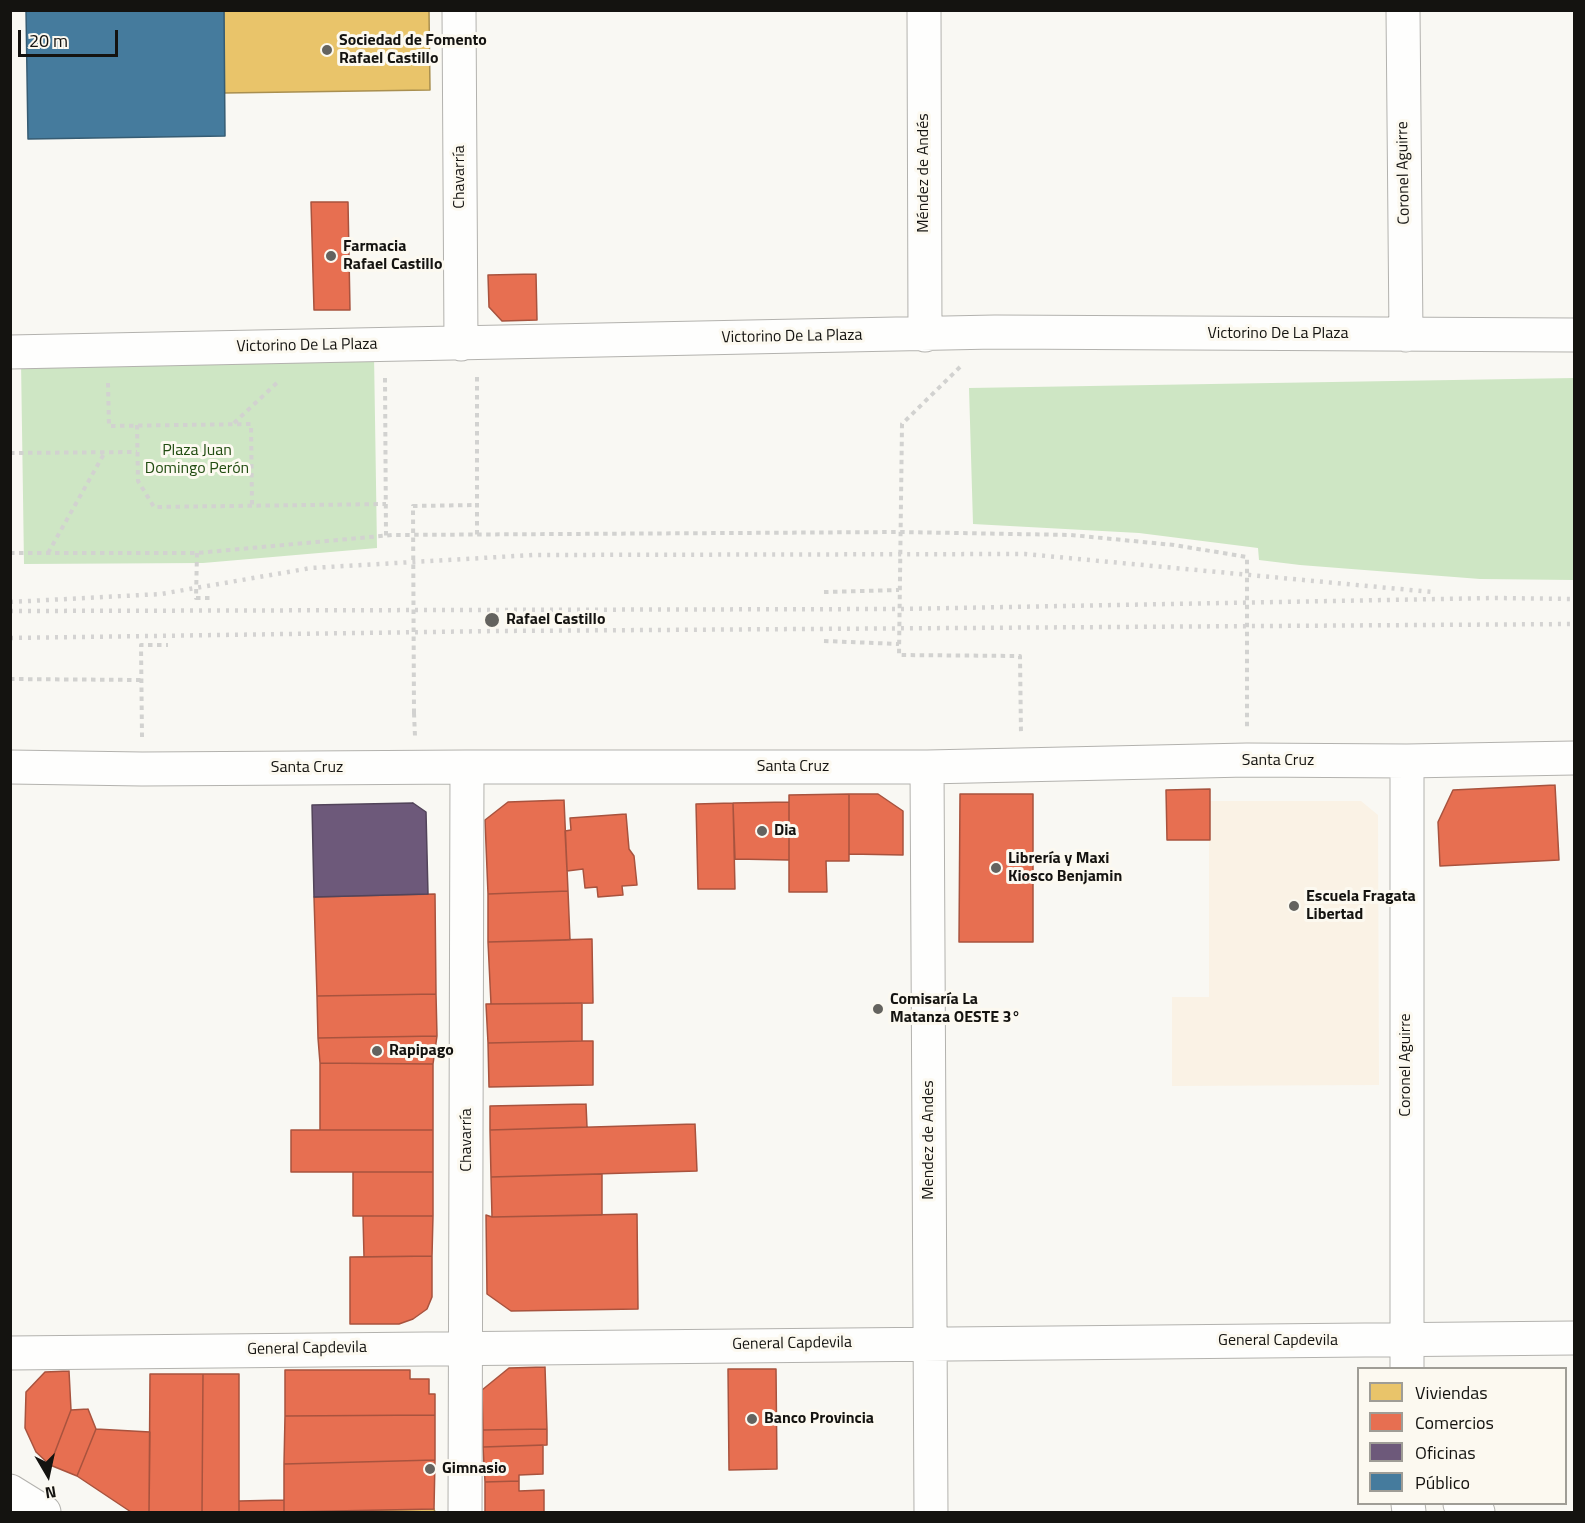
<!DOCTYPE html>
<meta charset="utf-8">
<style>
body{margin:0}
#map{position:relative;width:1585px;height:1523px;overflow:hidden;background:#f9f8f3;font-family:"Titillium Web",sans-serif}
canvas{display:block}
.frame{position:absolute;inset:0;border:12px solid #141310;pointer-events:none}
.legend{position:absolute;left:1357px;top:1367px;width:210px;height:138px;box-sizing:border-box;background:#fcf9f0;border:2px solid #9f9d96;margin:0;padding:8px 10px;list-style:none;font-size:18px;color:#141310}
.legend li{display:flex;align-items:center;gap:12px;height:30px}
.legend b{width:30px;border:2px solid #9f9d96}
.north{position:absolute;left:18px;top:1445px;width:60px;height:60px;-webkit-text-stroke:4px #fcf9f0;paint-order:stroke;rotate:171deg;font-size:16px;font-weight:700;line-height:24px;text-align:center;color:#141310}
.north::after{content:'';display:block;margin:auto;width:21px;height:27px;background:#141310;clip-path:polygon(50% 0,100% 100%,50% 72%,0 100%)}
.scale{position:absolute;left:18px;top:30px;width:100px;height:27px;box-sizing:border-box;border:3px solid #141310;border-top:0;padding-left:8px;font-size:18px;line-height:21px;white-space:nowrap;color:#141310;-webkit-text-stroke:4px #fcf9f0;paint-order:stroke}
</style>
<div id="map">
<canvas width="1585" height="1523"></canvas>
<div class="frame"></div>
<ul class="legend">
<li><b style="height:16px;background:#e9c46a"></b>Viviendas</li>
<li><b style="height:16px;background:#e76f51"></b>Comercios</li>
<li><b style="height:16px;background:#6d597a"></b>Oficinas</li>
<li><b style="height:16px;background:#457b9d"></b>Público</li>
</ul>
<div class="north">N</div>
<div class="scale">20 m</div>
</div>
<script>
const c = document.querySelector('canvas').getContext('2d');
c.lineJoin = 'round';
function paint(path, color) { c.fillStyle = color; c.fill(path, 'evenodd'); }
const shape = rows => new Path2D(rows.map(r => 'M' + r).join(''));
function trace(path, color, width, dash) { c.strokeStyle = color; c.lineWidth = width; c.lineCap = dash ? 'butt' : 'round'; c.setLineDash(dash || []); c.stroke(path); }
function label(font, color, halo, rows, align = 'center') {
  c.font = font + ' "Titillium Web",sans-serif'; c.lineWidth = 6; c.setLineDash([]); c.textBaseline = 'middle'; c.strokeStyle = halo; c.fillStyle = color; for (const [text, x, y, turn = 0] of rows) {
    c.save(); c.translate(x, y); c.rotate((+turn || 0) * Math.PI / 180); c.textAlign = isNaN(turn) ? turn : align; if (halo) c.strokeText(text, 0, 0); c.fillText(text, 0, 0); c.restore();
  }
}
paint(shape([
 [1209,801,1361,801,1378,815,1379,1085,1172,1086,1172,997,1209,997]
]), '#faf2e5');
paint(shape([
 [374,354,377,548,203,563,24,564,21,361],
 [1574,378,1574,580,1480,579,1300,565,1259,560,1258,548,1139,533,973,524,969,388]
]), '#cee6c4');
const homes = shape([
 [224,10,429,10,430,90,224,93,224,10],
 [434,1509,435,1512,284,1512,434,1509]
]);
paint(homes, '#e9c46a');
trace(homes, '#a98f4f', 1.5);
const shops = shape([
 [311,202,348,202,350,310,314,310,311,202],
 [536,274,537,320,502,321,489,307,488,275,536,274],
 [1555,785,1559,860,1440,866,1438,822,1453,790,1555,785],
 [1210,789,1210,840,1167,840,1166,790,1210,789],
 [849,794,878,794,903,811,903,855,849,854,849,794],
 [849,794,849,861,826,861,827,892,789,892,789,795,849,794],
 [960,794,1033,794,1033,942,959,942,960,794],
 [564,800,568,891,488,894,485,820,508,802,564,800],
 [789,802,789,860,735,859,733,803,789,802],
 [733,803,735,889,698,889,696,804,733,803],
 [626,814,629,849,634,856,637,885,622,886,623,895,598,897,597,887,585,888,583,869,567,871,565,831,571,830,570,818,626,814],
 [568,891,570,940,488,942,488,894,568,891],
 [435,894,436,994,317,996,314,897,435,894],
 [592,939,593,1003,491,1004,488,942,592,939],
 [436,994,437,1036,318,1038,317,996,436,994],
 [582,1003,582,1041,488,1043,486,1004,582,1003],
 [437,1036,433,1064,320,1063,318,1038,437,1036],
 [582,1041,593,1041,593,1085,489,1087,488,1043,582,1041],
 [320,1063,433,1064,433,1130,320,1130,320,1063],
 [586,1104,587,1127,490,1130,490,1106,586,1104],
 [695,1124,697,1171,491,1177,490,1130,695,1124],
 [291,1130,433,1130,433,1172,291,1172,291,1130],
 [353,1172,433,1172,433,1216,353,1216,353,1172],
 [602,1174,602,1215,492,1217,491,1177,602,1174],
 [637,1214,638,1309,511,1311,487,1294,486,1215,492,1217,637,1214],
 [363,1216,433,1216,432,1256,364,1257,363,1216],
 [432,1256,432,1297,427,1309,413,1319,399,1324,350,1324,350,1257,432,1256],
 [545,1367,547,1429,483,1430,482,1390,509,1368,545,1367],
 [728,1369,776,1369,777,1469,729,1470,728,1369],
 [285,1370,410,1370,410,1379,429,1379,429,1394,435,1394,435,1415,285,1416,285,1370],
 [69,1371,71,1410,50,1465,36,1452,25,1428,26,1392,45,1372,69,1371],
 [150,1374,203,1374,202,1512,149,1512,150,1374],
 [203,1374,239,1374,239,1512,202,1512,203,1374],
 [88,1409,96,1429,77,1476,50,1465,71,1410,88,1409],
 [435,1415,435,1460,284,1464,285,1416,435,1415],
 [96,1429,150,1432,149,1512,131,1512,77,1476,96,1429],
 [547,1429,547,1445,483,1447,483,1430,547,1429],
 [543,1445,543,1474,519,1475,519,1481,485,1482,483,1447,543,1445],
 [435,1460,434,1509,284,1512,284,1464,435,1460],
 [519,1481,519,1491,544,1490,544,1512,485,1512,485,1482,519,1481],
 [284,1500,284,1512,239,1512,239,1501,284,1500]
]);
paint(shops, '#e76f51');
trace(shops, '#a8533e', 1.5);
const offices = shape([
 [413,803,426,812,428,894,314,897,312,805,413,803]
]);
paint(offices, '#6d597a');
trace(offices, '#52445a', 1.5);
const public = shape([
 [26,10,224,10,225,136,28,139,26,10]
]);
paint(public, '#457b9d');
trace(public, '#365c73', 1.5);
const minor = shape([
 [459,10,461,344],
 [924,10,925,335],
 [1403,10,1406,335],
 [10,352,995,332,1574,335],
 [1407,761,1407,1368],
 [10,767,142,769,467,767,927,767,1247,760,1407,761,1574,758],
 [927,767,931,1512],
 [10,1353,1574,1338],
 [1408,1504,1409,1512],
 [1460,1504,1478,1512],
 [465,1512,467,767]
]);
const primary = shape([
 [10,1491,44,1512]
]);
trace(minor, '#b3b2ae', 35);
trace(primary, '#b3b2ae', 35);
trace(shape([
 [960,367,902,424,899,655,1020,656,1021,734],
 [477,377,477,535],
 [385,378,386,536],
 [108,383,109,426,251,424,252,505],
 [234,423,279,381],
 [137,425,138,481,154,507,386,504],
 [10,453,137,452],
 [10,553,197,553,392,535,900,532,1071,535,1174,545,1247,557,1247,727],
 [48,553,105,452],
 [197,553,196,598,213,598],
 [824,592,899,590],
 [824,641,899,644],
 [10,679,141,680],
 [414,713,415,736],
 [142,737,141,645,168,645]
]), '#d2d2d0', 4, [4.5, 4.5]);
trace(minor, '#fefefd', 33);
trace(primary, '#fefefd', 33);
trace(shape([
 [10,602,161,594,311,568,533,555,1025,554,1432,592],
 [10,611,899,609,1495,598,1574,599],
 [10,638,497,631,1574,624]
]), '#d4d3d2', 4.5, [3, 6]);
trace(shape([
 [414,713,413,506,477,505]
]), '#d2d2d0', 4, [4.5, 4.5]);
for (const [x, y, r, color] of [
 [327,50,6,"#64635f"],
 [331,256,6,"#64635f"],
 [492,620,8,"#64635f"],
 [762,831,6,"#64635f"],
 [996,868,6,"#64635f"],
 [1294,906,6,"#64635f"],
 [878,1009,6,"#64635f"],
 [377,1051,6,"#64635f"],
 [752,1419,6,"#64635f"],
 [430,1469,6,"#64635f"]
]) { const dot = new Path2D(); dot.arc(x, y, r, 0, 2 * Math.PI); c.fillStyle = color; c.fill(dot); trace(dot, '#fcf9f0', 2); }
label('bold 16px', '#141310', '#fcf9f0', [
 ["Sociedad de Fomento",339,41],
 ["Rafael Castillo",339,59],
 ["Farmacia",343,247],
 ["Rafael Castillo",343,265],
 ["Rafael Castillo",506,620],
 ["Dia",774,831],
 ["Librería y Maxi",1008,859],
 ["Kiosco Benjamin",1008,877],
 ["Escuela Fragata",1306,897],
 ["Libertad",1306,915],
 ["Comisaría La",890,1000],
 ["Matanza OESTE 3°",890,1018],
 ["Rapipago",389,1051],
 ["Banco Provincia",764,1419],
 ["Gimnasio",442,1469]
], 'left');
label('16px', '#141310', '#fcf9f0', [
 ["Méndez de Andés",924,173,-90],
 ["Coronel Aguirre",1404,173,-91],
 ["Chavarría",460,177,-90],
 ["Victorino De La Plaza",1278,334],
 ["Victorino De La Plaza",792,337,-1],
 ["Victorino De La Plaza",307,346,-1],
 ["Santa Cruz",1278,761],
 ["Santa Cruz",793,767],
 ["Santa Cruz",307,768],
 ["Coronel Aguirre",1406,1065,-90],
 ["Chavarría",467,1140,-90],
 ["Mendez de Andes",929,1140,-90],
 ["General Capdevila",1278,1341],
 ["General Capdevila",792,1344,-1],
 ["General Capdevila",307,1349,-1]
]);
label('16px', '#214c11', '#fcf9f0', [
 ["Plaza Juan",197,451],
 ["Domingo Perón",197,469]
]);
</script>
